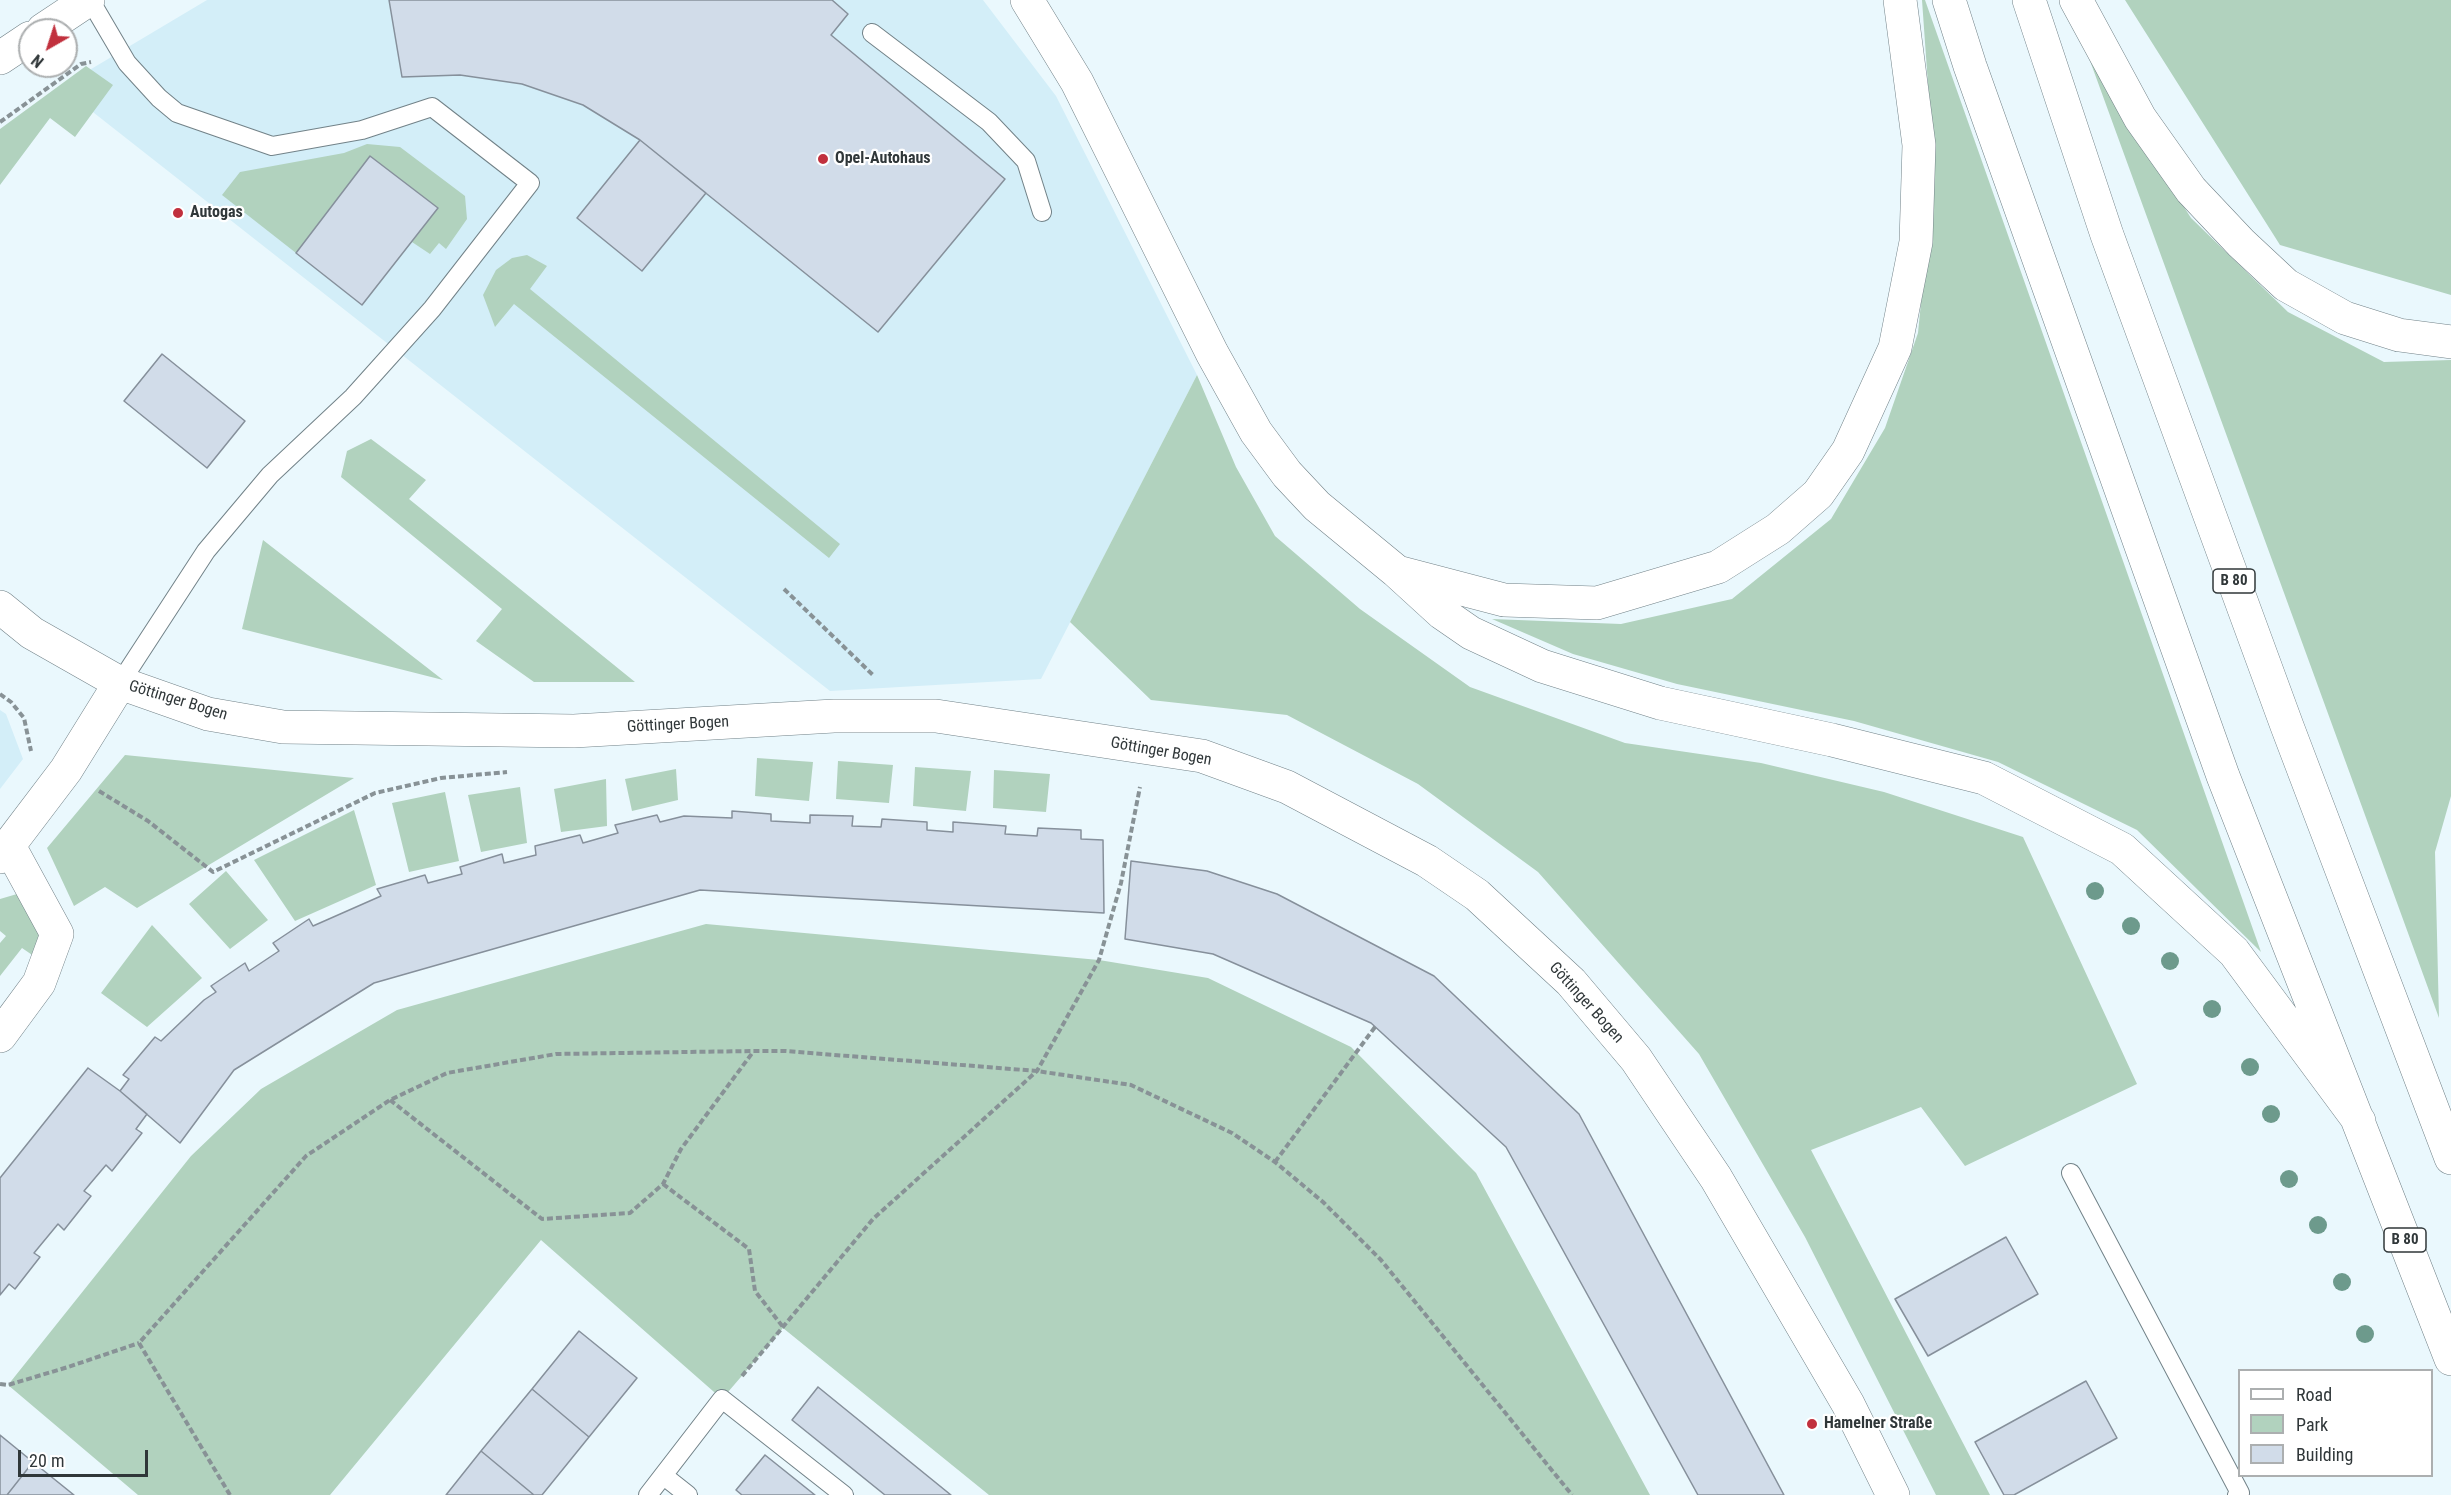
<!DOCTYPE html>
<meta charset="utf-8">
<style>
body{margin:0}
#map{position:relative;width:2451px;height:1495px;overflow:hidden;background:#eaf8fd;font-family:"Roboto Condensed",sans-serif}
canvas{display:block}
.legend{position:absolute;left:2238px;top:1369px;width:195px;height:108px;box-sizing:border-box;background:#fff;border:2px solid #acafb0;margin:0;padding:8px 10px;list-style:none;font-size:18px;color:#303739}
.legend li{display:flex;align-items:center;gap:12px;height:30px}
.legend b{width:30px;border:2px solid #acafb0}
.north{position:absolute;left:18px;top:18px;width:60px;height:60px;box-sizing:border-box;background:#fff;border:2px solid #acafb0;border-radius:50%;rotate:219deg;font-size:16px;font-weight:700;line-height:24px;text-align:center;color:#303739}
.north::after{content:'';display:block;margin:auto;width:21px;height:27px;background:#c1303d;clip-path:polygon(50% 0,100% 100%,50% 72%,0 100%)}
.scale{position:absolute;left:18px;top:1450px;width:130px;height:27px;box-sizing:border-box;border:3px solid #303739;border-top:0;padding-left:8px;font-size:18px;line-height:21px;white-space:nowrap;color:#303739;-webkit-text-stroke:4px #fff;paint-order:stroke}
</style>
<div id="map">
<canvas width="2451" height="1495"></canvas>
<ul class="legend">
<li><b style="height:8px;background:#fff"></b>Road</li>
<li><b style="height:16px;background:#b1d2be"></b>Park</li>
<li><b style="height:16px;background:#d1dce9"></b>Building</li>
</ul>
<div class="north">N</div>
<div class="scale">20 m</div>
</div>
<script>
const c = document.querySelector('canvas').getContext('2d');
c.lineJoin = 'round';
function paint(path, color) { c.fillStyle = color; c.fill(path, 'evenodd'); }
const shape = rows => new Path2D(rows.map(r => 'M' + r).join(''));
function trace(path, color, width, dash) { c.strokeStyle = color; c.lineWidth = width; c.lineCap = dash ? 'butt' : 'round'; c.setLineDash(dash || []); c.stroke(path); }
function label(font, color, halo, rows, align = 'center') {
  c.font = font + ' "Roboto Condensed",sans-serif'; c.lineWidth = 4.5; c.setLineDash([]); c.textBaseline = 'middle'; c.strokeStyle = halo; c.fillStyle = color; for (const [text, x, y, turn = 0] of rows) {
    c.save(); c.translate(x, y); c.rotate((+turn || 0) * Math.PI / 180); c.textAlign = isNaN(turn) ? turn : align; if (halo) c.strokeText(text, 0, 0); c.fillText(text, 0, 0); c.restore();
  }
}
paint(shape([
 [207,0,983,0,1056,96,1197,375,1041,679,830,691,61,87],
 [0,710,6,714,23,759,0,789]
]), '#d3eef8');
paint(shape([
 [1922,0,1925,0,2261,952,2137,830,1998,762,1854,721,1677,684,1573,654,1492,619,1621,624,1732,599,1831,519,1885,428,1918,333,1934,169],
 [2125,0,2451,0,2451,295,2280,245],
 [2089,58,2191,218,2288,312,2384,362,2451,360,2451,796,2435,852,2439,1018],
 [86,66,113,85,75,137,50,118,0,185,0,129],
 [367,144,400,147,465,196,467,219,446,249,439,243,430,254,412,242,438,208,370,156,296,253,222,195,240,172,344,153],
 [527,255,547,266,530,289,840,544,829,558,514,304,495,327,483,295,496,270,512,258],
 [1197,375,1236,467,1275,536,1360,609,1470,687,1625,743,1761,763,1884,792,2023,837,2137,1084,1965,1166,1921,1107,1811,1150,1990,1495,1936,1495,1805,1237,1699,1054,1538,872,1418,784,1287,715,1151,700,1070,622],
 [371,439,426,480,409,499,635,682,534,682,476,641,502,609,341,477,347,451],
 [263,540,443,680,242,629],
 [125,755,354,778,137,908,105,887,74,906,47,848],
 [757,758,813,762,809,801,755,796],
 [838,761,893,765,889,803,836,799],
 [915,767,971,771,966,811,913,806],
 [676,769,678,800,632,811,625,779],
 [994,770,1050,774,1046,812,993,808],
 [606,779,607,826,561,832,554,789],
 [520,787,527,843,481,852,468,795],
 [445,792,459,861,409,872,392,803],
 [354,810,376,885,295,921,254,860],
 [226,871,268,920,230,949,189,904],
 [17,894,44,931,41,961,22,948,0,976,0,943,6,936,0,931,0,899],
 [706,924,1099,960,1208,978,1351,1047,1476,1173,1650,1495,989,1495,783,1328,722,1399,541,1240,330,1495,138,1495,8,1385,191,1156,261,1089,397,1010],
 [152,925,202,978,147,1027,101,993]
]), '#b1d2be');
const building = shape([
 [389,0,832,0,848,14,831,35,1005,179,878,332,640,140,583,105,522,84,460,75,402,77,389,0],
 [640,140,706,193,642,271,577,218,640,140],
 [370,156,438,208,362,305,296,253,370,156],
 [162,354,245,421,207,468,124,401,162,354],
 [732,811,771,814,771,821,810,823,810,815,853,816,852,826,881,827,882,819,927,822,927,830,953,832,953,822,1006,826,1005,834,1037,836,1038,828,1081,830,1081,839,1103,840,1104,913,700,890,374,983,234,1070,180,1143,120,1091,129,1079,123,1075,155,1037,161,1041,204,1000,216,992,211,986,245,963,249,971,279,951,273,943,309,919,313,926,381,896,377,889,425,875,428,883,462,874,460,867,502,854,504,863,536,855,535,846,580,835,583,843,618,833,615,825,657,815,660,822,684,816,732,818,732,811],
 [1131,861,1207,871,1277,894,1434,976,1579,1114,1784,1495,1698,1495,1506,1147,1371,1023,1213,954,1125,939,1131,861],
 [88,1068,120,1091,147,1114,136,1129,142,1133,112,1171,106,1165,84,1191,91,1196,64,1230,58,1224,34,1253,40,1257,15,1289,9,1284,0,1295,0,1178,88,1068],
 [2006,1237,2038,1294,1928,1356,1895,1299,2006,1237],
 [579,1331,637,1378,589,1437,532,1389,579,1331],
 [2086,1381,2117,1438,2014,1495,2004,1495,1975,1442,2086,1381],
 [818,1387,951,1495,885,1495,792,1420,818,1387],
 [532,1389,589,1437,542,1495,534,1495,481,1451,532,1389],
 [0,1435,33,1462,7,1495,0,1495,0,1435],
 [481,1451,534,1495,446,1495,481,1451],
 [765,1455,815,1495,742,1495,736,1490,765,1455],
 [33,1462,74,1495,7,1495,33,1462]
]);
paint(building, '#d1dce9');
trace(building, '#86909b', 1.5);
const lane = shape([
 [90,0,127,63,159,98,177,113,272,146,362,130,432,107,530,183,432,309,353,397,270,475,206,551,120,683],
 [872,33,989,122,1026,161,1042,212],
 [2071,1173,2240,1493,2237,1495],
 [664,1476,688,1495],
 [648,1495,722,1399,844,1495]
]);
const street = shape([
 [0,607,32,633,120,683,208,714,283,727,574,731,834,716,936,716,1202,756,1287,787,1427,861,1477,895,1571,982,1636,1059,1716,1178,1848,1404,1893,1495],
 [0,857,66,770,120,683],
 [0,1036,39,983,57,934,9,846]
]);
const secondary = shape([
 [43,30,88,0],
 [0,58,30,38]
]);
const highway = shape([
 [1027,0,1077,82,1212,353,1256,432,1287,474,1317,506,1396,571,1442,613,1471,633,1542,666,1660,703,1832,740,1984,778,2122,849,2234,952,2359,1121],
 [1949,0,1970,66,2223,776,2451,1359],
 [2029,0,2107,235,2287,726,2451,1158],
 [2076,0,2140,118,2191,190,2241,243,2286,285,2345,318,2399,335,2451,342],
 [1401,573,1504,600,1597,603,1718,567,1778,529,1818,494,1848,451,1895,348,1916,242,1919,145,1900,0]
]);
trace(lane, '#728288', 20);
trace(street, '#728288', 34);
trace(secondary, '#728288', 34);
trace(highway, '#728288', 34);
trace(shape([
 [0,122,81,64,91,62],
 [784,589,874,676],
 [0,694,11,702,24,718,31,751],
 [99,791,148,821,213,872,375,793,441,778,507,772],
 [390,1100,542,1219,630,1213,663,1184,681,1149,753,1052],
 [1275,1162,1375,1027],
 [663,1184,749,1249,755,1291,783,1327],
 [742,1376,873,1219,1037,1071,1099,960,1121,883,1140,787],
 [0,1384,8,1385,68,1367,139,1343],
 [230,1495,139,1343,306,1156,390,1100,447,1073,556,1054,753,1051,785,1051,1037,1071,1131,1085,1232,1133,1275,1162,1323,1202,1381,1260,1572,1495]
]), '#889296', 4, [6, 3]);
trace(lane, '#fff', 18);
trace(street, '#fff', 33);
trace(secondary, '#fff', 33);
trace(highway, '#fff', 33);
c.fillStyle = '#6d9a8c';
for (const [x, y] of [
 [2095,891],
 [2131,926],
 [2170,961],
 [2212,1009],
 [2250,1067],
 [2271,1114],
 [2289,1179],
 [2318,1225],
 [2342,1282],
 [2365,1334]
]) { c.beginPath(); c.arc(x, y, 9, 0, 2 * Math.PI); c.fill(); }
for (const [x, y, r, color] of [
 [823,159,6,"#c1303d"],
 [178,213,6,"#c1303d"],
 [1812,1424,6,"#c1303d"]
]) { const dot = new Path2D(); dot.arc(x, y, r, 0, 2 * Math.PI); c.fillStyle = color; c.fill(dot); trace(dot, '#fff', 2); }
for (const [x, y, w] of [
 [2234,581,42],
 [2405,1240,42]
]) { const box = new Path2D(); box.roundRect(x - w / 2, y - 12, w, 24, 4.5); c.fillStyle = '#fff'; c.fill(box); trace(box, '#303739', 1.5); }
label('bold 15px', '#303739', null, [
 ["B 80",2234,581],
 ["B 80",2405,1240]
]);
label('bold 16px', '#303739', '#fff', [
 ["Opel-Autohaus",835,159],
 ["Autogas",190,213],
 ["Hamelner Straße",1824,1424]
], 'left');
label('16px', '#303739', '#fff', [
 ["Göttinger Bogen",178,701,17],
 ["Göttinger Bogen",678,725,-3],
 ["Göttinger Bogen",1161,752,10],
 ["Göttinger Bogen",1586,1003,48]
]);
</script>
